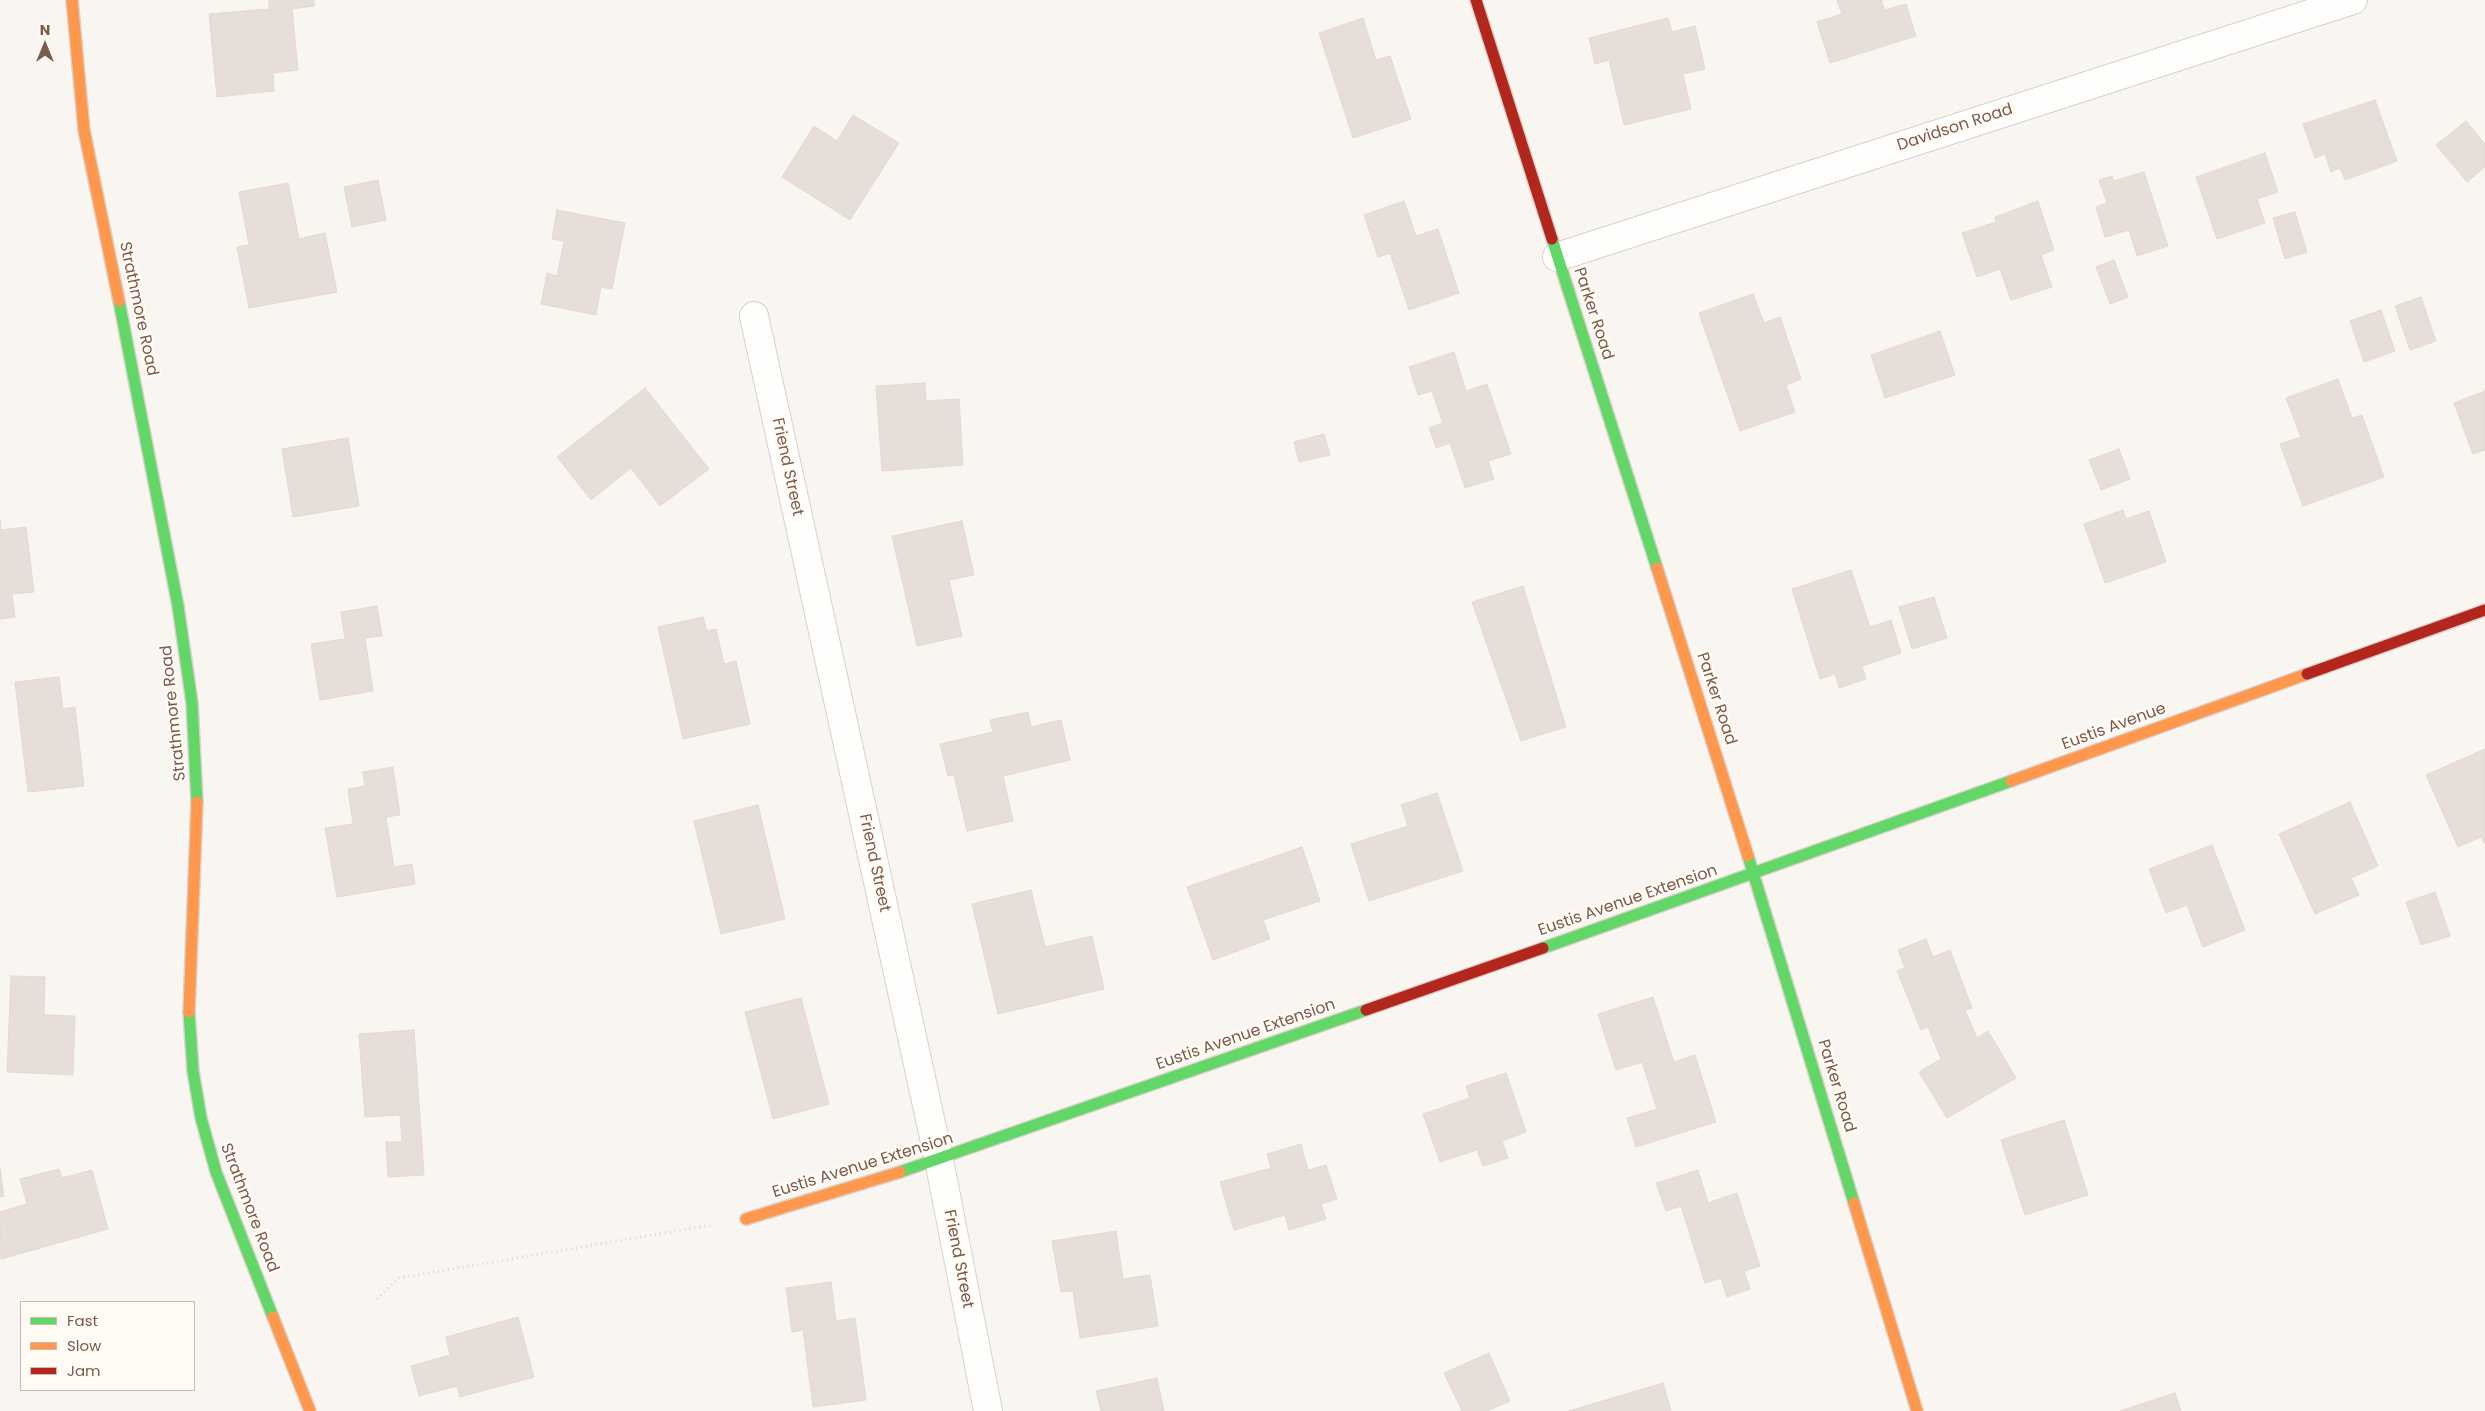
<!DOCTYPE html>
<style>
body{margin:0}
#map{position:relative;width:2485px;height:1411px;overflow:hidden;background:#f9f5f0;font-family:Poppins,sans-serif}
canvas{display:block}
.legend{position:absolute;left:20px;top:1301px;width:175px;height:90px;box-sizing:border-box;background:#fffaf3;border:1px solid #cabbb1;margin:0;padding:6px 9px;list-style:none;font-size:15px;color:#7a5c4d}
.legend li{display:flex;align-items:center;gap:10px;height:25px}
.legend b{width:25px;border:1px solid #cabbb1}
.north{position:absolute;left:20px;top:20px;width:50px;height:50px;-webkit-text-stroke:4px #fffaf3;paint-order:stroke;rotate:0deg;font-size:14px;font-weight:700;line-height:20px;text-align:center;color:#7a5c4d}
.north::after{content:'';display:block;margin:auto;width:18px;height:22px;background:#7a5c4d;clip-path:polygon(50% 0,100% 100%,50% 72%,0 100%)}
</style>
<div id="map">
<canvas width="2485" height="1411"></canvas>
<ul class="legend">
<li><b style="height:6px;background:#63d668"></b>Fast</li>
<li><b style="height:6px;background:#ff974d"></b>Slow</li>
<li><b style="height:6px;background:#b3261e"></b>Jam</li>
</ul>
<div class="north">N</div>
</div>
<script>
const c = document.querySelector('canvas').getContext('2d');
c.lineJoin = 'round';
function paint(path, color) { c.fillStyle = color; c.fill(path, 'evenodd'); }
const shape = rows => new Path2D(rows.map(r => 'M' + r).join(''));
function trace(path, color, width, dash) { c.strokeStyle = color; c.lineWidth = width; c.lineCap = dash ? 'butt' : 'round'; c.setLineDash(dash || []); c.stroke(path); }
function label(font, color, halo, rows, align = 'center') {
  c.font = font + ' Poppins,sans-serif'; c.lineWidth = 5; c.setLineDash([]); c.textBaseline = 'middle'; c.strokeStyle = halo; c.fillStyle = color; for (const [text, x, y, turn = 0] of rows) {
    c.save(); c.translate(x, y); c.rotate((+turn || 0) * Math.PI / 180); c.textAlign = isNaN(turn) ? turn : align; if (halo) c.strokeText(text, 0, 0); c.fillText(text, 0, 0); c.restore();
  }
}
const building = shape([
 [269,0,314,0,314,6,292,9,298,70,273,73,274,91,217,97,209,14,269,9,269,0],
 [1837,0,1883,0,1881,1,1885,10,1906,4,1916,36,1830,63,1817,22,1842,14,1837,0],
 [1363,18,1376,60,1390,56,1411,119,1353,138,1319,33,1363,18],
 [1668,18,1672,32,1695,26,1705,69,1683,74,1691,109,1624,125,1609,60,1595,64,1589,38,1668,18],
 [2375,100,2397,161,2345,180,2340,168,2331,172,2325,154,2315,158,2303,124,2375,100],
 [853,115,899,143,850,220,782,177,814,126,837,141,853,115],
 [2466,121,2485,144,2485,167,2467,182,2436,145,2466,121],
 [2265,153,2278,192,2257,199,2265,223,2217,239,2196,177,2265,153],
 [2144,172,2168,246,2137,256,2129,230,2105,237,2096,207,2107,203,2099,180,2112,176,2114,181,2144,172],
 [378,180,386,220,352,227,344,187,378,180],
 [288,183,299,239,325,233,337,292,249,308,237,247,249,245,239,192,288,183],
 [1404,201,1416,236,1438,229,1459,293,1409,310,1390,253,1378,257,1364,215,1404,201],
 [2038,201,2054,250,2041,255,2052,287,2011,300,2000,269,1977,277,1962,233,1996,222,1995,217,2038,201],
 [557,210,625,223,612,289,601,287,596,315,541,304,547,273,557,276,564,241,552,239,557,210],
 [2295,212,2307,252,2285,259,2273,218,2295,212],
 [2114,260,2128,297,2110,304,2096,267,2114,260],
 [1753,294,1764,323,1780,317,1801,379,1786,385,1795,412,1740,431,1699,313,1753,294],
 [2421,297,2436,341,2410,350,2395,306,2421,297],
 [2381,310,2395,351,2364,362,2350,321,2381,310],
 [1940,331,1955,375,1885,398,1871,355,1940,331],
 [1454,352,1466,391,1487,384,1511,454,1488,461,1494,479,1465,488,1450,443,1436,448,1429,428,1443,423,1432,391,1418,395,1409,367,1454,352],
 [2338,379,2352,418,2362,415,2384,477,2303,506,2280,444,2301,437,2286,398,2338,379],
 [925,383,926,401,959,399,963,465,882,471,876,386,925,383],
 [645,388,709,469,660,506,631,468,591,500,557,457,645,388],
 [2485,391,2485,450,2473,454,2454,403,2485,391],
 [1324,434,1330,455,1299,462,1294,442,1324,434],
 [348,438,359,506,293,517,282,449,348,438],
 [2119,449,2130,479,2101,490,2089,460,2119,449],
 [2123,510,2126,519,2149,511,2166,562,2105,583,2084,524,2123,510],
 [0,520,1,530,26,527,34,592,12,594,15,617,0,619,0,520],
 [962,521,974,575,949,580,962,636,917,646,892,536,962,521],
 [1851,570,1870,627,1891,620,1901,653,1862,666,1866,679,1839,688,1835,674,1820,679,1792,589,1851,570],
 [1523,586,1566,727,1521,741,1472,602,1523,586],
 [1934,597,1947,638,1912,649,1899,607,1934,597],
 [377,606,382,636,365,638,373,691,320,700,311,644,345,639,341,612,377,606],
 [703,617,707,631,716,629,724,664,736,661,750,724,683,739,658,627,703,617],
 [59,677,63,709,75,707,84,786,28,792,15,682,59,677],
 [1028,712,1031,727,1061,720,1070,760,1003,776,1013,821,967,831,954,775,948,776,940,744,993,732,990,720,1028,712],
 [2485,749,2485,844,2481,837,2458,847,2426,775,2485,749],
 [393,767,400,815,386,817,394,867,412,864,415,884,337,897,325,828,353,824,348,789,365,786,363,772,393,767],
 [1437,793,1463,871,1369,901,1351,844,1408,826,1401,805,1437,793],
 [2350,802,2378,866,2351,878,2359,895,2315,914,2279,834,2350,802],
 [758,805,785,919,721,934,694,821,758,805],
 [2212,845,2245,930,2203,947,2187,905,2166,913,2149,869,2212,845],
 [1302,847,1320,901,1263,920,1270,939,1213,960,1187,887,1302,847],
 [1031,890,1045,947,1092,936,1104,989,998,1014,972,904,1031,890],
 [2435,892,2450,936,2421,945,2406,902,2435,892],
 [1926,939,1933,957,1950,950,1972,1008,1965,1010,1977,1038,1988,1031,2016,1078,1947,1118,1919,1072,1941,1059,1928,1027,1921,1030,1897,971,1905,968,1898,950,1926,939],
 [11,976,45,977,44,1015,75,1016,73,1075,7,1072,11,976],
 [1653,997,1674,1062,1695,1055,1716,1122,1636,1147,1627,1118,1657,1109,1642,1062,1616,1070,1598,1014,1653,997],
 [801,998,829,1104,773,1119,745,1012,801,998],
 [414,1030,424,1175,388,1177,386,1142,402,1142,400,1115,365,1117,359,1034,414,1030],
 [1506,1073,1526,1132,1502,1141,1508,1158,1483,1166,1477,1150,1440,1162,1423,1114,1470,1098,1466,1086,1506,1073],
 [2064,1120,2088,1195,2025,1215,2001,1140,2064,1120],
 [1301,1144,1308,1170,1326,1165,1337,1199,1321,1204,1326,1219,1289,1230,1285,1215,1234,1230,1220,1182,1271,1168,1267,1154,1301,1144],
 [0,1169,4,1196,0,1197,0,1169],
 [59,1169,62,1178,92,1170,108,1229,1,1259,0,1212,27,1204,20,1179,59,1169],
 [1698,1170,1708,1203,1737,1193,1760,1266,1744,1271,1750,1289,1727,1297,1721,1278,1705,1283,1681,1206,1666,1211,1656,1183,1698,1170],
 [1116,1231,1123,1279,1150,1275,1158,1326,1080,1338,1073,1291,1061,1292,1052,1241,1116,1231],
 [831,1282,836,1321,855,1318,866,1400,813,1407,803,1330,792,1332,786,1288,831,1282],
 [518,1317,534,1377,460,1397,457,1386,419,1396,411,1366,450,1355,446,1337,518,1317],
 [1489,1353,1510,1401,1487,1411,1462,1411,1444,1373,1489,1353],
 [1157,1378,1164,1411,1101,1411,1096,1391,1157,1378],
 [1663,1383,1671,1411,1569,1411,1663,1383],
 [2175,1393,2181,1411,2120,1411,2175,1393]
]);
paint(building, '#e6ded7');
trace(building, '#e2d8d2', 1);
const street = shape([
 [1557,257,2353,0],
 [754,316,939,1160,988,1411]
]);
const fast = shape([
 [1552,239,1657,568],
 [119,301,178,606,192,703,197,802],
 [1748,856,1854,1203],
 [1543,948,2011,781],
 [189,1012,193,1071,201,1118,216,1172,273,1317],
 [900,1172,1366,1010]
]);
const slow = shape([
 [72,0,84,130,119,301],
 [1657,568,1748,856],
 [2011,781,2307,674],
 [189,1012,197,802],
 [1854,1203,1917,1411],
 [746,1219,900,1172],
 [273,1317,310,1411]
]);
const jam = shape([
 [1476,0,1552,239],
 [2307,674,2485,610],
 [1366,1010,1543,948]
]);
trace(street, '#d7d1cb', 30);
trace(fast, '#d9d2cb', 14);
trace(slow, '#d9d2cb', 14);
trace(jam, '#d9d2cb', 14);
trace(shape([
 [377,1299,399,1278,711,1225]
]), '#dcd5d0', 3, [1, 4]);
trace(street, '#fefefd', 28);
trace(fast, '#63d668', 11);
trace(slow, '#ff974d', 11);
trace(jam, '#b3261e', 11);
label('16px', '#7a5c4d', '#fffaf3', [
 ["Davidson Road",1955,128,-18],
 ["Strathmore Road",138,309,78],
 ["Parker Road",1593,314,72],
 ["Friend Street",787,467,78],
 ["Parker Road",1716,699,72],
 ["Strathmore Road",174,713,-96],
 ["Eustis Avenue",2114,727,-20],
 ["Friend Street",874,863,78],
 ["Eustis Avenue Extension",1628,901,-19],
 ["Eustis Avenue Extension",1246,1035,-19],
 ["Parker Road",1836,1086,73],
 ["Eustis Avenue Extension",863,1166,-17],
 ["Strathmore Road",249,1208,69],
 ["Friend Street",958,1259,79]
]);
</script>
